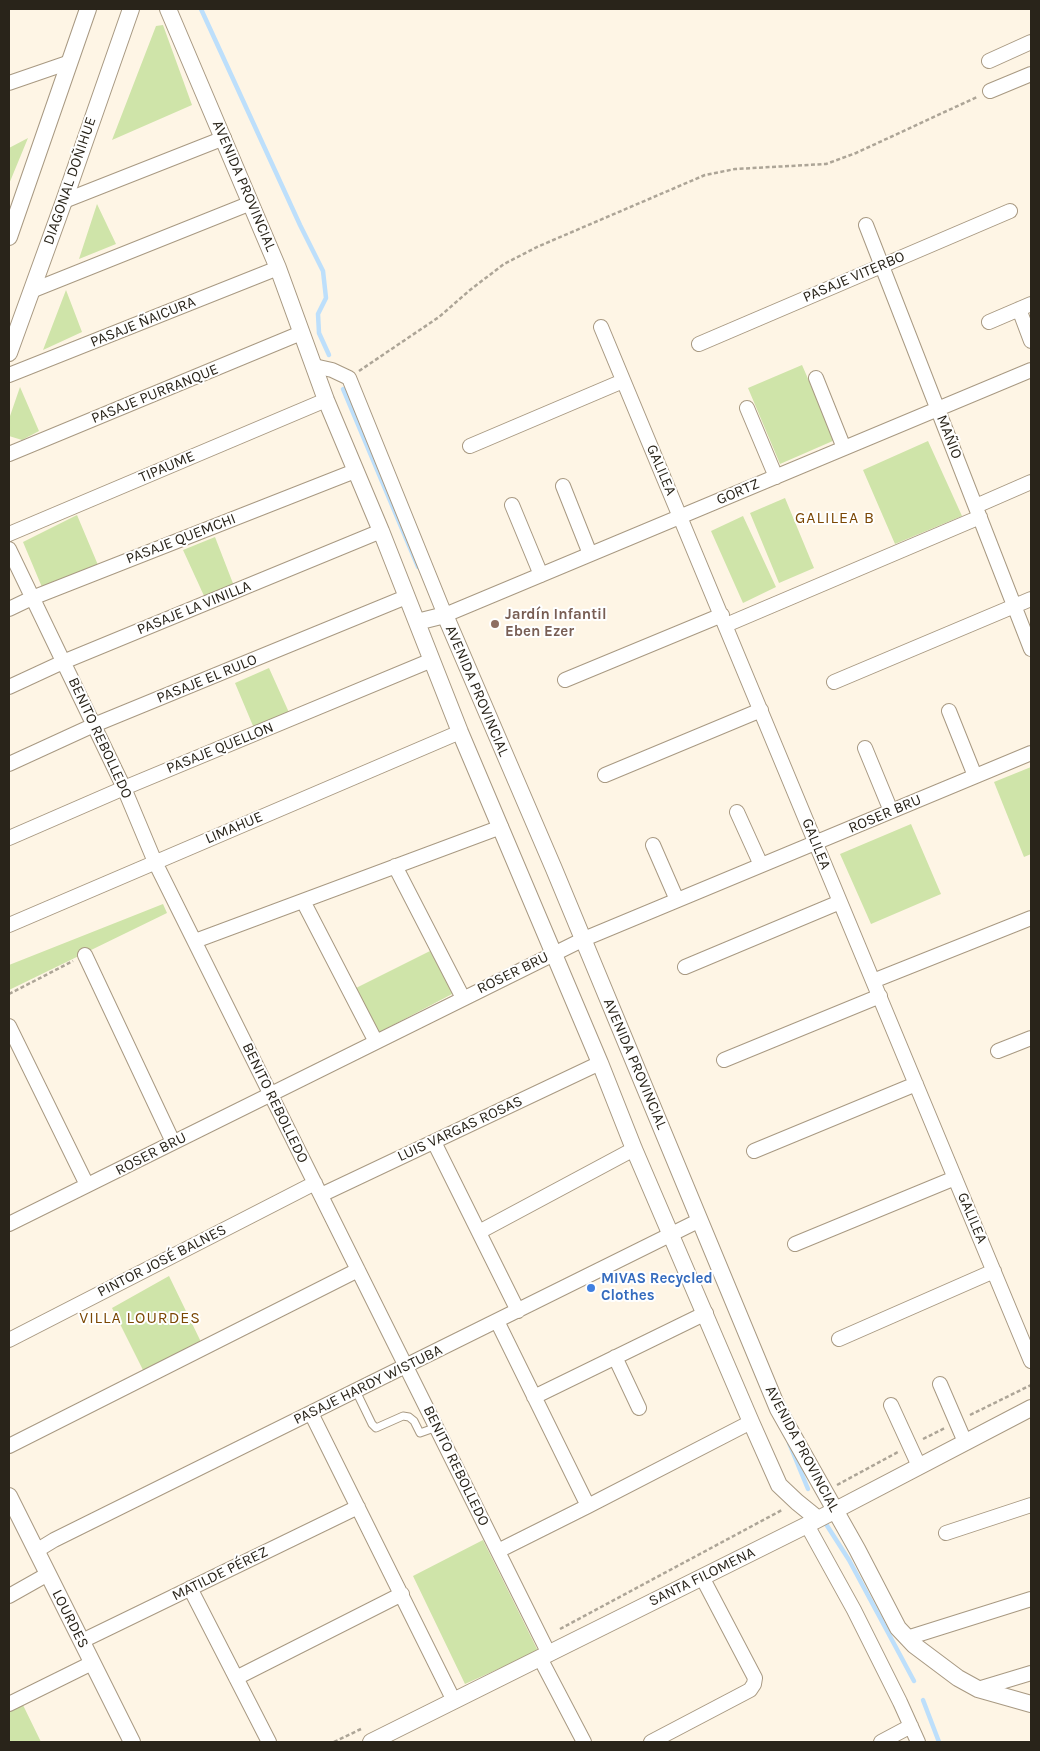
<!DOCTYPE html>
<meta charset="utf-8">
<style>
body{margin:0}
#map{position:relative;width:1040px;height:1751px;overflow:hidden;background:#fef5e5;font-family:Karla,sans-serif}
canvas{display:block}
.frame{position:absolute;inset:0;border:10px solid #29241a;pointer-events:none}
</style>
<div id="map">
<canvas width="1040" height="1751"></canvas>
<div class="frame"></div>
</div>
<script>
const c = document.querySelector('canvas').getContext('2d');
c.lineJoin = 'round';
function paint(path, color) { c.fillStyle = color; c.fill(path, 'evenodd'); }
const shape = rows => new Path2D(rows.map(r => 'M' + r).join(''));
function trace(path, color, width, dash) { c.strokeStyle = color; c.lineWidth = width; c.lineCap = dash ? 'butt' : 'round'; c.setLineDash(dash || []); c.stroke(path); }
function label(font, color, halo, rows, align = 'center') {
  c.font = font + ' Karla,sans-serif'; c.lineWidth = 4; c.setLineDash([]); c.textBaseline = 'middle'; c.strokeStyle = halo; c.fillStyle = color; for (const [text, x, y, turn = 0] of rows) {
    c.save(); c.translate(x, y); c.rotate((+turn || 0) * Math.PI / 180); c.textAlign = isNaN(turn) ? turn : align; if (halo) c.strokeText(text, 0, 0); c.fillText(text, 0, 0); c.restore();
  }
}
paint(shape([
 [163,25,192,105,112,140,156,26],
 [28,138,9,184,9,148],
 [97,204,116,244,79,259],
 [66,290,82,332,43,350],
 [802,365,835,440,780,464,748,388],
 [20,387,39,431,22,440,9,436,9,419],
 [928,441,962,516,895,544,863,470],
 [785,498,814,568,779,583,750,513],
 [77,515,98,565,44,592,23,542],
 [743,516,776,587,743,603,711,531],
 [215,537,234,586,205,598,183,550],
 [269,668,291,717,256,733,235,683],
 [1031,767,1031,854,1024,857,994,782],
 [911,824,941,894,871,924,840,854],
 [163,904,167,913,9,990,9,965],
 [430,951,454,993,378,1033,356,988],
 [169,1276,201,1342,143,1370,112,1308],
 [483,1540,538,1651,465,1684,413,1576],
 [22,1703,41,1742,9,1742,9,1711]
]), '#cfe4a9');
trace(shape([
 [201,9,300,225,323,271,326,298,318,314,319,333,329,355],
 [343,389,418,567],
 [789,1443,808,1489],
 [826,1524,849,1560,914,1681],
 [923,1700,939,1742]
]), '#bddffb', 4.5);
const service = shape([
 [356,1391,372,1424,376,1428,403,1416,409,1417,414,1421,420,1433,437,1427]
]);
const minor = shape([
 [989,61,1031,42],
 [9,83,70,62],
 [990,91,1031,74],
 [64,201,224,138],
 [866,225,1031,649],
 [31,291,251,203],
 [1019,309,1031,341],
 [989,322,1031,304],
 [601,327,1031,1361],
 [699,344,1010,211],
 [314,366,332,370,349,378,445,615,1031,370],
 [9,375,278,268],
 [816,378,844,448],
 [747,408,776,477],
 [470,446,623,381],
 [9,454,301,333],
 [563,486,590,554],
 [512,505,541,575],
 [976,506,1031,482],
 [9,534,326,400],
 [9,549,124,788,155,862,549,1654],
 [9,609,32,598,355,471],
 [726,625,980,517],
 [565,680,722,615],
 [834,682,1031,599],
 [9,687,63,662,381,531],
 [949,711,975,776],
 [865,748,891,811],
 [9,764,94,725,406,597],
 [605,775,761,710],
 [737,812,761,865],
 [9,838,124,788,432,660],
 [653,845,677,900],
 [395,866,463,998],
 [303,901,376,1042],
 [9,925,460,732],
 [195,941,501,827],
 [85,955,173,1142],
 [685,967,840,902],
 [873,981,1031,918],
 [9,1026,87,1185],
 [998,1051,1031,1038],
 [724,1060,880,996],
 [434,1142,518,1311],
 [754,1151,916,1084],
 [321,1195,600,1063],
 [9,1224,584,939,1031,753],
 [479,1232,634,1149],
 [795,1244,955,1178],
 [497,1321,588,1506],
 [839,1339,994,1271],
 [9,1340,315,1183],
 [615,1357,639,1408],
 [940,1384,965,1442],
 [534,1397,706,1313],
 [891,1405,919,1466],
 [311,1413,454,1701],
 [9,1446,358,1270],
 [807,1525,854,1610,900,1702,918,1742],
 [946,1533,1031,1505],
 [36,1551,54,1540,700,1220],
 [498,1551,588,1506,751,1422],
 [190,1588,269,1742],
 [9,1596,48,1574],
 [907,1638,1031,1599],
 [82,1641,358,1507],
 [540,1658,584,1742],
 [236,1678,402,1594],
 [978,1689,1031,1673],
 [9,1704,92,1663],
 [651,1742,750,1690,754,1684,755,1678,702,1577],
 [881,1742,911,1726]
]);
const tertiary = shape([
 [168,9,278,268,326,400,381,531,460,732,600,1063,634,1149,751,1422,779,1485,797,1502,818,1519],
 [9,237,88,9],
 [9,353,64,201,131,9],
 [417,622,445,615,554,869,778,1409,857,1549,898,1628,914,1645,958,1678,978,1689,1031,1704],
 [9,1496,132,1742],
 [371,1742,807,1525,1031,1408]
]);
trace(service, '#a89982', 9);
trace(minor, '#a89982', 16);
trace(tertiary, '#a89982', 18);
trace(shape([
 [359,371,439,317,470,290,504,264,537,247,705,175,735,169,826,164,856,153,977,97],
 [9,994,73,961],
 [970,1415,1031,1385],
 [923,1439,945,1428],
 [837,1485,898,1452],
 [560,1629,782,1510],
 [334,1742,361,1729]
]), '#ada597', 2.5, [4, 2.5]);
trace(service, '#fff', 7);
trace(minor, '#fff', 14);
trace(tertiary, '#fff', 16);
for (const [x, y, r, color] of [
 [495,624,5,"#8d6e63"],
 [591,1288,5,"#3f7fe0"]
]) { const dot = new Path2D(); dot.arc(x, y, r, 0, 2 * Math.PI); c.fillStyle = color; c.fill(dot); trace(dot, '#fff', 2); }
label('15px', '#29241a', '#fff', [
 ["DIAGONAL DOÑIHUE",70,181,-71],
 ["AVENIDA PROVINCIAL",244,186,67],
 ["PASAJE VITERBO",854,277,-23],
 ["PASAJE ÑAICURA",143,322,-22],
 ["PASAJE PURRANQUE",155,394,-22],
 ["MAÑIO",949,437,69],
 ["TIPAUME",167,467,-23],
 ["GALILEA",661,470,67],
 ["GORTZ",738,492,-23],
 ["PASAJE QUEMCHI",181,539,-21],
 ["PASAJE LA VINILLA",194,608,-22],
 ["PASAJE EL RULO",207,679,-22],
 ["AVENIDA PROVINCIAL",477,691,67],
 ["BENITO REBOLLEDO",100,738,65],
 ["PASAJE QUELLON",220,748,-22],
 ["ROSER BRU",885,814,-23],
 ["LIMAHUE",234,828,-23],
 ["GALILEA",816,844,68],
 ["ROSER BRU",513,973,-26],
 ["AVENIDA PROVINCIAL",635,1064,67],
 ["BENITO REBOLLEDO",275,1103,64],
 ["LUIS VARGAS ROSAS",460,1129,-25],
 ["ROSER BRU",151,1154,-27],
 ["GALILEA",972,1218,67],
 ["PINTOR JOSÉ BALNES",162,1261,-27],
 ["PASAJE HARDY WISTUBA",368,1385,-26],
 ["AVENIDA PROVINCIAL",802,1449,62],
 ["BENITO REBOLLEDO",456,1466,64],
 ["MATILDE PÉREZ",220,1574,-26],
 ["SANTA FILOMENA",702,1577,-26],
 ["LOURDES",70,1619,63]
]);
label('bold 15px', '#785e54', '#fff', [
 ["Jardín Infantil",505,615],
 ["Eben Ezer",505,632]
], 'left');
label('bold 15px', '#366cbe', '#fff', [
 ["MIVAS Recycled",601,1279],
 ["Clothes",601,1296]
], 'left');
c.letterSpacing = '1px';
label('16px', '#7b4704', '#fff', [
 ["GALILEA B",835,518],
 ["VILLA LOURDES",140,1318]
]);
c.letterSpacing = '0px';
</script>
